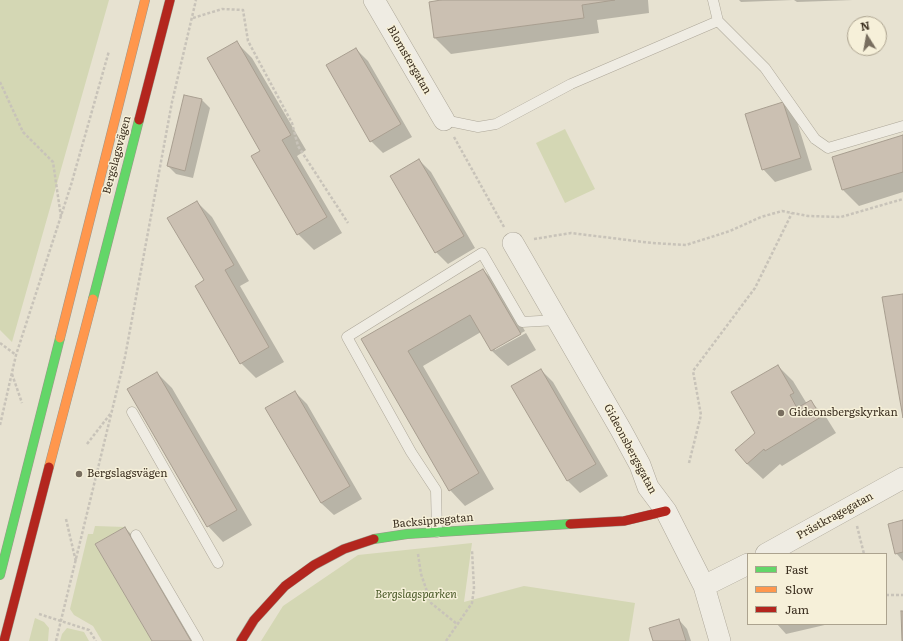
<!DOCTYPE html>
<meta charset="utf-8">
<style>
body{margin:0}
#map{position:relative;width:903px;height:641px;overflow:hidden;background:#e7e2d1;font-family:Literata,serif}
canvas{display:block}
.legend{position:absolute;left:747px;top:553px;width:140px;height:72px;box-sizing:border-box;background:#f6f0d9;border:1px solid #aca38f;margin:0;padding:5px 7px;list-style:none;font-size:12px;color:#3c3021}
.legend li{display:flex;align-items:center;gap:8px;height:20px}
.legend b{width:20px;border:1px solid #aca38f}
.north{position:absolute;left:847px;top:16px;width:40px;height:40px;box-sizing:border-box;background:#f6f0d9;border:1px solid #aca38f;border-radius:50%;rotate:349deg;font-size:11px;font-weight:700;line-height:16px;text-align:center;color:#3c3021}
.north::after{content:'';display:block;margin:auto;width:14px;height:18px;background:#786e5f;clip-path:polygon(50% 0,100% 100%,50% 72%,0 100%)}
</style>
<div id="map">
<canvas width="903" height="641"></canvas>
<ul class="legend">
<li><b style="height:5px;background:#63d668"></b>Fast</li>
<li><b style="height:5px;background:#ff974d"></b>Slow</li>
<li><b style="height:5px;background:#b3261e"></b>Jam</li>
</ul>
<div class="north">N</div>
</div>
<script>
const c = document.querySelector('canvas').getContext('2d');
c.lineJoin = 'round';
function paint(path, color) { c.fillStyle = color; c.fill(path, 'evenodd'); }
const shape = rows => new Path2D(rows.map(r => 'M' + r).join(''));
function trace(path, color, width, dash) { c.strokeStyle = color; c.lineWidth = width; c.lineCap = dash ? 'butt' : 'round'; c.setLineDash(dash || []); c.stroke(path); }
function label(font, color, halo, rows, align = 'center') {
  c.font = font + ' Literata,serif'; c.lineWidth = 3; c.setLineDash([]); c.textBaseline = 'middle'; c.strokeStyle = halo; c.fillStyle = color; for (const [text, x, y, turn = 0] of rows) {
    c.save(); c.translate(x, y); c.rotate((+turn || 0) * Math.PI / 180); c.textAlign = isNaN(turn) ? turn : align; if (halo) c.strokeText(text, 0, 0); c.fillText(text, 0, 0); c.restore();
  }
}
paint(shape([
 [0,0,109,0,12,342,0,330],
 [565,129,595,189,565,203,536,143],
 [95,526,125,527,95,544,152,641,102,641,93,626,74,615,70,609,88,534,93,534],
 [472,543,464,602,524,586,635,603,629,641,261,641,283,606,358,555],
 [35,618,44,622,49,628,48,641,29,641],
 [67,628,84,632,89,641,60,641,62,634]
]), '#d4d7b4');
paint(shape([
 [449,0,648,0,649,13,597,20,599,33,451,54,435,38,430,3],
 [739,0,793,0,741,2],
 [794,0,853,0,797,2],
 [236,42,252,58,306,150,297,156,342,233,314,250,298,234,262,151],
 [356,49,368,61,412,137,383,153,371,141],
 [185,96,202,100,210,108,193,178,176,174,168,166],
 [783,103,795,115,812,170,775,182,763,169],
 [903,136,903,192,859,206,843,190,833,157],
 [419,160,431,172,475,248,448,264,436,252],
 [197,202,212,217,249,281,240,286,284,362,256,378,241,363],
 [483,270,499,286,525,331,495,348,495,350,526,333,536,350,508,366,492,351,481,332,423,366,494,489,465,506,450,490,363,340],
 [778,366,793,381,807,404,811,402,826,417,836,433,782,466,780,464,763,479,747,464],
 [541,370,553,382,608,476,580,493,568,481],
 [157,373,172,388,252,525,223,542,208,526],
 [295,392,307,404,362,499,334,515,321,503],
 [903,521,903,561,896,553],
 [125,528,146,549,199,641,153,641],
 [679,620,687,629,691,641,654,641],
 [777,624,829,624,786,634]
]), '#0003');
const building = shape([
 [441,0,615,0,582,5,584,18,434,38,429,2,441,0],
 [237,41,291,135,282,140,327,217,297,235,251,156,260,151,207,58,237,41],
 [356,48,401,124,370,142,326,65,356,48],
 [184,95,202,99,185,171,167,166,184,95],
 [783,102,801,158,762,170,745,114,783,102],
 [903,135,903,172,842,190,832,157,903,135],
 [419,159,464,236,435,253,390,176,419,159],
 [197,201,234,265,225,270,269,347,240,364,195,286,204,280,167,218,197,201],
 [483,269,521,334,491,351,470,315,408,351,479,473,449,491,361,339,483,269],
 [903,294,903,418,882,297,903,294],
 [778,365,794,393,790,395,797,408,811,400,821,417,765,451,764,449,747,464,735,450,755,433,731,392,778,365],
 [541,369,596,464,567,481,511,386,541,369],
 [157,372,237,510,207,527,127,389,157,372],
 [295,391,350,486,321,503,265,408,295,391],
 [903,520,903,552,895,554,888,524,903,520],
 [125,527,191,641,152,641,95,544,125,527],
 [901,611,903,611,903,641,902,641,901,611],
 [679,619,686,641,653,641,649,628,679,619]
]);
paint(building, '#cbc0b2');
trace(building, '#a89e90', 1);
const lane = shape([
 [713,0,718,21],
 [444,120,478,127,496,124,571,84,718,21,765,68,815,139,828,148,903,126],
 [132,412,218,563],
 [437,532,436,490,411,452,347,337,482,253,522,322,557,320],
 [136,535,198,641]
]);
const street = shape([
 [374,0,444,120],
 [513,243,621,430,640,465,648,487,666,511,704,586,720,641],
 [766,554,903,478],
 [704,586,748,564]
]);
const fast = shape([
 [93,299,139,120],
 [374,539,407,534,570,524],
 [0,575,60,338]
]);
const slow = shape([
 [60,338,145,0],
 [49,467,93,299]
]);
const jam = shape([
 [139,120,170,0],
 [570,524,624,521,666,511],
 [4,641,49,467],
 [241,641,254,620,285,586,314,565,344,549,374,539]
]);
trace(lane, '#ada799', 11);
trace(street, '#ada799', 22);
trace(fast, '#9c968a', 10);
trace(slow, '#9c968a', 10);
trace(jam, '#9c968a', 10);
trace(shape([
 [193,18,222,9,243,10,248,41,292,123,298,146,348,223],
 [0,82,23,132,53,162,61,217],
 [454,137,504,227],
 [534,239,571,233,652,243,686,245,730,231,761,217,782,211,808,216,841,217,903,199],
 [0,343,16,355],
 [12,374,22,403],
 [0,425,16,355,71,185,109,51],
 [87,444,111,413],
 [689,463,701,415,693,371,755,288,792,213],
 [66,519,76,562],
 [857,526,864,554],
 [418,554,421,574,431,603,457,624],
 [886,595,903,595],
 [39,614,89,630,96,641],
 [56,641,125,357,172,102,196,0],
 [446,641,472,603,474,588,472,550]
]), '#c8c3b9', 2.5, [3, 2]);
trace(lane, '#efece3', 10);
trace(street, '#efece3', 21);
trace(fast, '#63d668', 9);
trace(slow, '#ff974d', 9);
trace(jam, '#b3261e', 9);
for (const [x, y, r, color] of [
 [781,413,4,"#786e5f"],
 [79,474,4,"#786e5f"]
]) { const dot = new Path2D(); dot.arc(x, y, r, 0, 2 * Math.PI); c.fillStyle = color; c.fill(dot); trace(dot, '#f6f0d9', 1.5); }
label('11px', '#3c3021', '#f6f0d9', [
 ["Blomstergatan",409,60,60],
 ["Bergslagsvägen",117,155,-75],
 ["Gideonsbergsgatan",630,449,62],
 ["Prästkragegatan",835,516,-29],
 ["Backsippsgatan",433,521,-5]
]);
label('11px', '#3c3021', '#f6f0d9', [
 ["Gideonsbergskyrkan",789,413],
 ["Bergslagsvägen",87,474]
], 'left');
label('italic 11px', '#495927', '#f6f0d9', [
 ["Bergslagsparken",416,595]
]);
</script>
